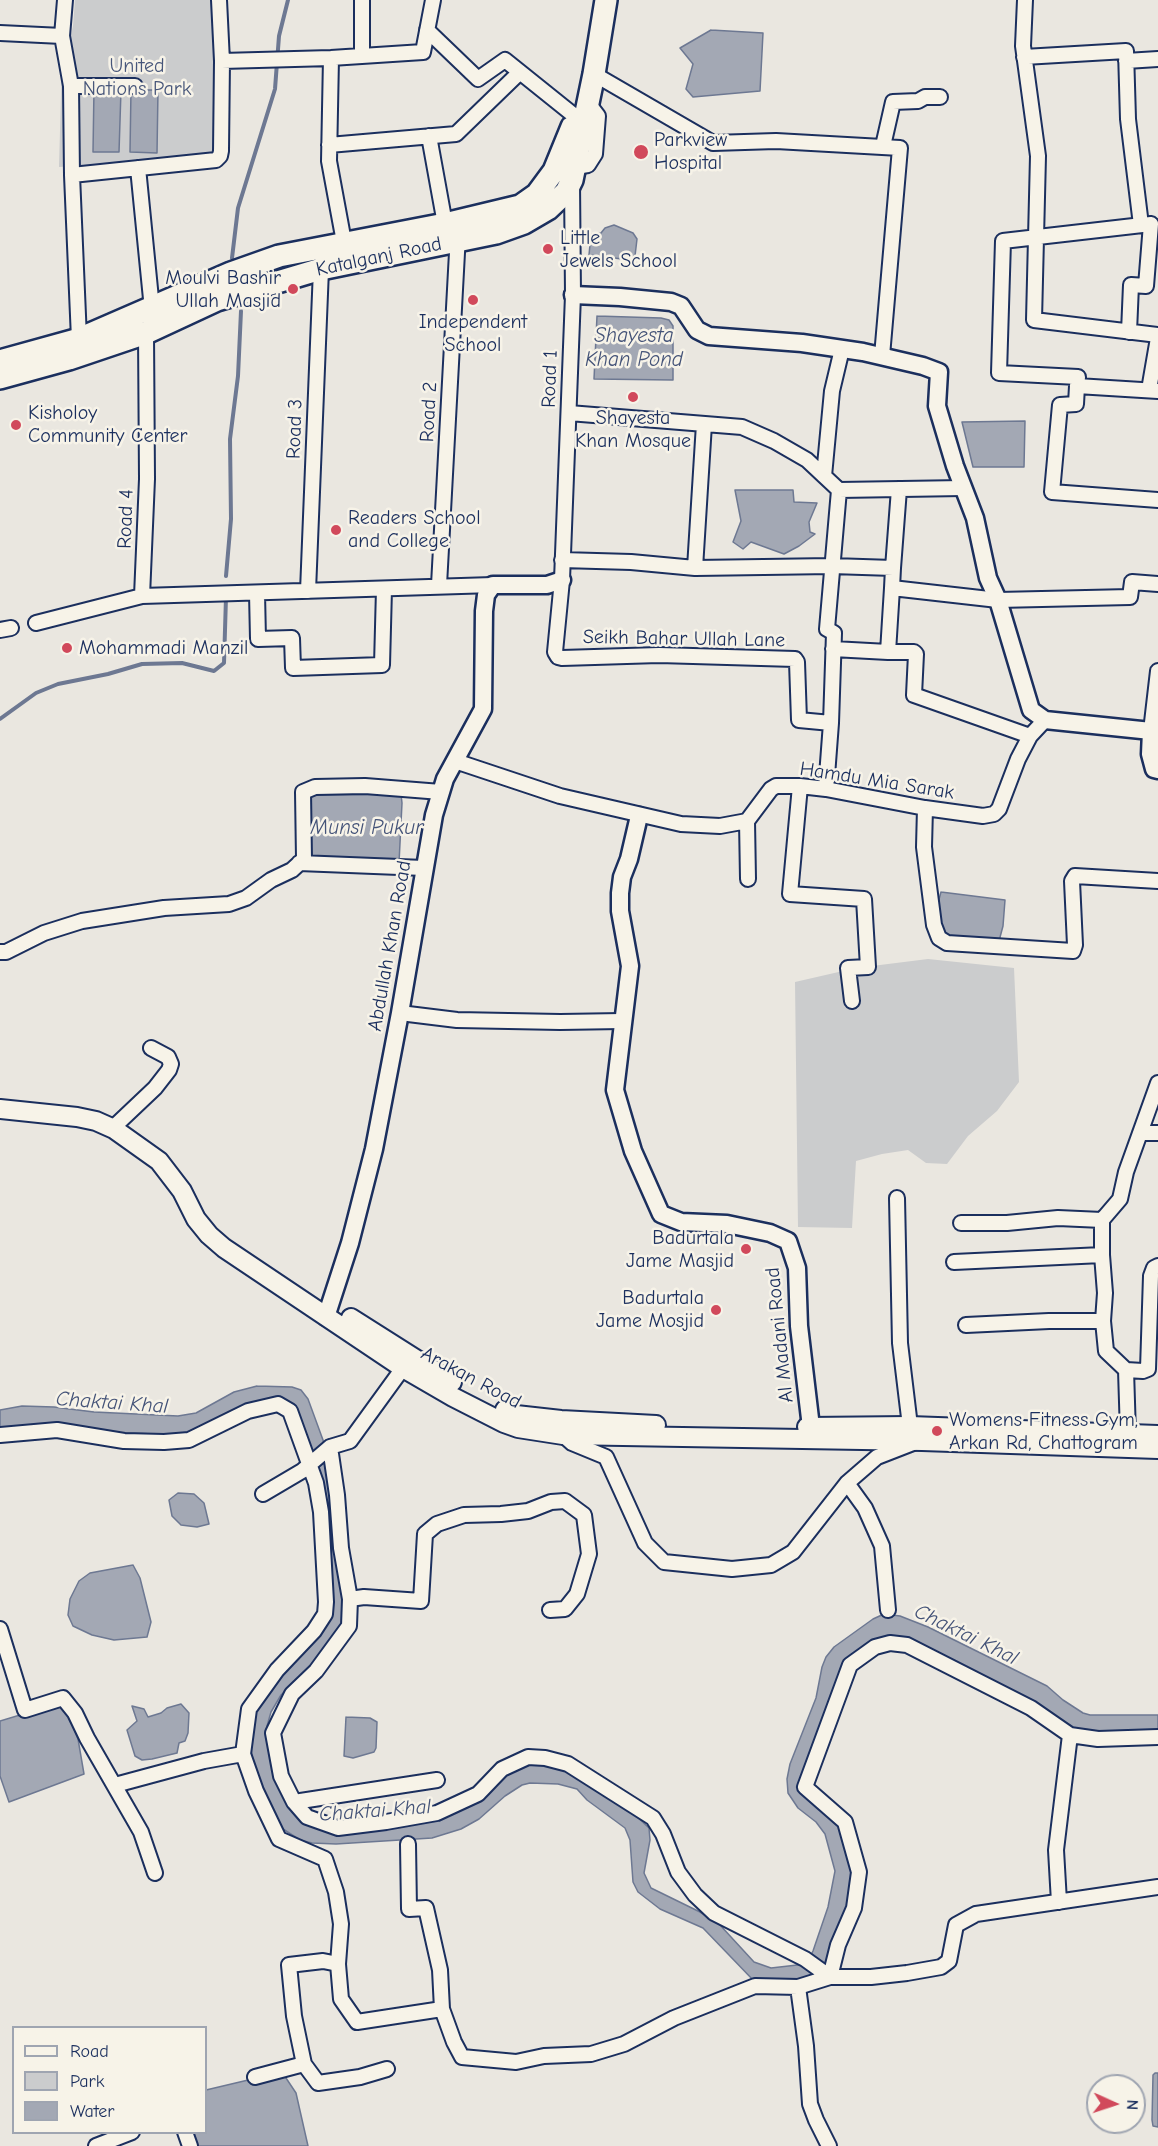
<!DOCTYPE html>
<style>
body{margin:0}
#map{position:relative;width:1158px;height:2146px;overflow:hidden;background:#eae7e0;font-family:"Comic Neue",sans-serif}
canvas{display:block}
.legend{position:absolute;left:12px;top:2026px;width:195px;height:108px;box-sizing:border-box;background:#f7f3e8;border:2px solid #9fa5b1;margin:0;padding:8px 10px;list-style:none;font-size:18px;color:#1b2f5e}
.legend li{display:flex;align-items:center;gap:12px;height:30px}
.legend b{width:30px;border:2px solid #9fa5b1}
.north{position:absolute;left:1086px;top:2074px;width:60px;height:60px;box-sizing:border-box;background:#f7f3e8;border:2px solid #9fa5b1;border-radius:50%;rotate:93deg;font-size:16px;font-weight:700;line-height:24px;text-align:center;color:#1b2f5e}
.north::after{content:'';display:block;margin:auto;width:21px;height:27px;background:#d1495b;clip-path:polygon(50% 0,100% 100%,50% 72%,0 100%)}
</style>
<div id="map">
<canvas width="1158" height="2146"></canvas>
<ul class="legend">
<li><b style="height:8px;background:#f7f3e8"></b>Road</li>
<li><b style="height:16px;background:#cbcccd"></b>Park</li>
<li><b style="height:16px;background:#a3a8b4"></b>Water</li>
</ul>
<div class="north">N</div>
</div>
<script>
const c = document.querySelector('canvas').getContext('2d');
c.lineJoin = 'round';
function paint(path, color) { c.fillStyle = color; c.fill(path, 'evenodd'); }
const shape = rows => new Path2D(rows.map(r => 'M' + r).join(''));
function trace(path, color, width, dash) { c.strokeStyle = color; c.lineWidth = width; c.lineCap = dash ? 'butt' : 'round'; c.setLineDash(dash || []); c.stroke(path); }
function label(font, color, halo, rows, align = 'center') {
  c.font = font + ' "Comic Neue",sans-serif'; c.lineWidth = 5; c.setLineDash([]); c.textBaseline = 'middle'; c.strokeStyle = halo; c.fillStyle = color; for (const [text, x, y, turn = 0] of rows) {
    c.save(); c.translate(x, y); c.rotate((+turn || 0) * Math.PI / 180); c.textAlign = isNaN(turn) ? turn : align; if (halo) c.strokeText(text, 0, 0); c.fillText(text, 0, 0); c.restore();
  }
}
paint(shape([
 [75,0,214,0,213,157,59,167,62,57,69,44,73,26],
 [928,959,1014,968,1019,1082,997,1111,968,1136,947,1164,926,1163,908,1150,882,1154,856,1161,852,1228,798,1227,795,982,856,968]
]), '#cbcccd');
const water = shape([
 [711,30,763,33,760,91,693,97,686,89,693,64,680,48,711,30],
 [94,89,121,90,119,152,93,152,94,89],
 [131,90,158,90,157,153,130,152,131,90],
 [614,225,633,233,637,239,635,256,622,259,589,255,591,234,601,233,605,228,614,225],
 [597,316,661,318,669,320,673,326,673,380,594,379,597,316],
 [1025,421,1024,467,973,467,962,422,1025,421],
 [735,490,793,490,794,502,817,503,809,522,810,532,815,534,799,546,784,554,751,542,743,549,733,542,741,521,735,490],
 [401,794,402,803,399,863,311,857,310,795,401,794],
 [941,892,1005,900,1003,926,999,941,946,936,939,923,938,903,941,892],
 [257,1386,292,1387,301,1390,308,1399,323,1440,329,1466,347,1603,345,1624,317,1661,281,1695,271,1712,267,1726,270,1759,278,1785,287,1803,297,1816,324,1827,448,1813,517,1764,536,1762,569,1770,632,1812,649,1828,650,1840,644,1873,651,1888,700,1912,720,1925,754,1962,771,1968,806,1964,813,1951,828,1907,835,1871,825,1834,816,1822,798,1808,788,1793,787,1779,790,1764,816,1698,822,1667,826,1657,834,1647,873,1619,884,1614,900,1616,928,1627,1047,1686,1063,1700,1083,1713,1090,1715,1158,1715,1158,1732,1131,1731,1083,1733,1017,1694,914,1640,904,1637,891,1637,850,1661,804,1784,841,1824,855,1874,854,1890,830,1955,818,1974,787,1985,754,1981,703,1928,660,1909,638,1892,633,1882,630,1840,625,1828,587,1800,577,1789,558,1784,530,1783,522,1785,505,1796,479,1819,461,1829,432,1838,336,1844,312,1843,300,1840,283,1829,278,1823,255,1777,250,1742,256,1704,324,1620,321,1504,290,1406,202,1431,184,1435,98,1432,42,1425,0,1428,0,1410,22,1406,54,1407,94,1412,178,1416,196,1413,234,1392,257,1386],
 [178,1493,194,1494,204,1503,209,1524,197,1527,181,1525,172,1516,169,1500,178,1493],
 [133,1565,140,1578,151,1622,147,1637,114,1640,92,1635,73,1626,68,1615,70,1599,79,1581,90,1573,133,1565],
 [181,1704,189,1713,188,1733,185,1741,179,1743,177,1753,152,1759,142,1760,135,1756,127,1730,137,1721,132,1706,144,1709,148,1717,161,1713,167,1708,181,1704],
 [53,1705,64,1705,78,1739,84,1774,9,1802,0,1776,0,1721,53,1705],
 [346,1717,370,1718,377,1722,376,1748,374,1752,353,1758,344,1756,346,1717],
 [282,2072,296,2093,308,2146,194,2146,189,2133,206,2132,206,2090,282,2072],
 [1155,2073,1158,2073,1158,2127,1153,2126,1152,2120,1153,2075,1155,2073]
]);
paint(water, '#a3a8b4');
trace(water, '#6d7892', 1.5);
trace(shape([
 [232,258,238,208,275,89,279,36,288,0],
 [226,576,231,519,230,439,238,376,241,311],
 [0,719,36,693,58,684,108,674,142,664,182,663,214,671,224,663,226,597]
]), '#6d7892', 4);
const minor = shape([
 [65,0,62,36,71,86,72,175,79,339],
 [362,0,362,56],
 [1025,0,1023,46,1038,156,1034,320,1158,335],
 [427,30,478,79,505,60,576,117],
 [0,33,62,36],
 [1024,57,1126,51,1128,119,1141,225],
 [331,58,329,161,344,242],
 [222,61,331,58,423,52,433,0],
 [1126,61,1158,59],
 [594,74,713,143,776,141,900,148,882,356],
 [71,86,135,86],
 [429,136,445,224],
 [329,145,456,134,519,73],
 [883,146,893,102,918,101,925,97,940,97],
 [575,167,588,165,595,154,598,116,588,103],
 [138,168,152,309],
 [72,175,216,160,220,156,221,151,222,61,219,0],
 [572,182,573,295,562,580,555,652,558,657,562,658,659,655,795,659,797,662,799,720,831,723],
 [1129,332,1131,285,1146,286,1151,224,1003,241,999,373,1078,377,1077,386,1158,391],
 [1077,386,1076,404,1060,405,1052,492,1158,500],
 [1149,390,1158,338],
 [569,413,742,427,774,441,807,460,839,490],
 [824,476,832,391,842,349],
 [562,560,631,562,695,568,832,566,893,568,892,588],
 [695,568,704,424],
 [893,568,899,489],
 [439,585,458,234],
 [308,591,321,269],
 [257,593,258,639,292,638,293,668,382,665,384,589],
 [142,596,493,585],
 [36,623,142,596,147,479,146,333],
 [0,630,11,628],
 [833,649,888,652,892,588,998,600,1130,597,1132,582,1158,584],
 [888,652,914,652,916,654,914,695,1030,736],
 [1151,731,1158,671],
 [455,761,560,796,681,824,720,826,747,821,771,789,776,786,800,786,826,789,925,808,983,816,994,814,999,809,1018,759,1030,736,1045,720],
 [800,786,790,894,864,899,868,967,848,968,852,1001],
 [826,789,831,723,834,633,827,629,839,490,963,488],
 [925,808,924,847,934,925,939,938,947,943,1073,951,1075,945,1072,881,1075,876,1158,881],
 [747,821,748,879],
 [299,863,424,868],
 [0,952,6,952,44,933,82,921,164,908,229,904,246,898,271,880,292,870,304,859,303,792,315,787,365,786,441,792],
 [400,1013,457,1020,560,1022,622,1021],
 [117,1124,155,1088,169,1070,171,1064,168,1057,151,1048],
 [1140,1133,1158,1133],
 [897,1198,900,1343,910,1426],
 [1102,1220,1120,1199,1126,1172,1158,1083],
 [961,1223,1007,1223,1058,1218,1102,1220,1102,1255],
 [954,1262,1102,1255,1105,1293,1103,1321],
 [966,1325,1049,1321,1103,1321,1106,1351,1126,1370,1128,1434],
 [1126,1370,1143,1371,1148,1369,1151,1276,1154,1268,1158,1266],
 [0,1435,57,1430,124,1441,164,1442,189,1440,248,1411,278,1404,290,1411,316,1483,321,1512,326,1602,325,1614,314,1631,277,1670,249,1709,243,1754,256,1791,279,1839,325,1859,336,1892,341,1924,338,1964,341,1999,357,2022,442,2009],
 [563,1435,572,1443,606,1457,645,1543,664,1562,732,1569,771,1565,793,1552,847,1483,877,1457,913,1443],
 [330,1447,337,1495,341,1548,350,1599],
 [847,1483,865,1508,882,1546,888,1610],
 [263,1494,302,1471,330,1447,350,1441,403,1368],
 [550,1610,565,1609,577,1594,589,1554,584,1515,565,1501,551,1502,528,1511,501,1514,464,1515,437,1524,425,1534,421,1601,364,1597,350,1599,349,1626,316,1671,292,1694,273,1733,281,1776,294,1802,307,1817,338,1828,386,1822,437,1813,478,1794,502,1769,528,1757,545,1758,568,1764,653,1818,663,1834,678,1872,695,1895,714,1913,805,1959,830,1977],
 [0,1629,25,1710,63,1698,75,1713,87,1738,141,1832,155,1873],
 [115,1785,204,1761,243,1754],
 [294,1802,437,1780],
 [408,1844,409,1909,426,1908,440,1970,442,2009,454,2042,462,2057,516,2062,544,2056,591,2054,624,2044,674,2018,755,1986,798,1987,830,1977,871,1977,907,1973,941,1967,949,1961,956,1925,976,1914,1158,1887],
 [1059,1902,1056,1850,1070,1735],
 [338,1964,323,1961,289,1965,294,2016,304,2064,318,2083,360,2077,387,2069],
 [830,1977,838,1945,854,1908,859,1872,845,1822,805,1787,850,1665,875,1647,890,1643,907,1645,1031,1708,1070,1735,1098,1739,1158,1737],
 [798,1987,806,2046,810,2104,816,2120,829,2146],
 [255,2077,304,2064],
 [185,2132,190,2146],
 [96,2146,132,2132]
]);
const tertiary = shape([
 [573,295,620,297,671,302,681,306,697,330,709,336,802,343,863,352,923,366,939,372,937,406,955,466,975,518,988,578,998,600,1031,710,1045,720,1151,731,1150,754,1154,769,1158,770],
 [639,816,629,859,622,877,620,893,620,911,630,966,615,1090,633,1151,661,1214,681,1222,727,1224,770,1233,788,1241,797,1268,799,1326,811,1427],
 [326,1317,350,1243,374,1149,400,1013,434,815,445,779,483,709,484,611,486,595,493,585,547,585,562,580]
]);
const secondary = shape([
 [0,1109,77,1117,96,1121,114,1129,159,1161,182,1191,196,1219,209,1235,224,1248,403,1368,453,1397,504,1423,518,1428,563,1435,922,1441,1158,1449],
 [351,1318,452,1382],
 [505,1410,516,1415,561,1420,656,1425],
 [807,1427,910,1426,1158,1435]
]);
const primary = shape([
 [0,361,79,339,231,273,279,256,445,224,520,206,537,194,554,171,572,127],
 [0,378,69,359,146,333,217,300,321,269,496,233,524,223,548,209,566,192,572,180,594,74,606,0]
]);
trace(minor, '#1b2f5e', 18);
trace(tertiary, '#1b2f5e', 21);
trace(secondary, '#1b2f5e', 22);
trace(primary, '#1b2f5e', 26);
trace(minor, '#f7f3e8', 14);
trace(tertiary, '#f7f3e8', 16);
trace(secondary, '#f7f3e8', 18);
trace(primary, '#f7f3e8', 21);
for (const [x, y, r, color] of [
 [641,152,8,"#d1495b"],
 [548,249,6,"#d1495b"],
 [293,289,6,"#d1495b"],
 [473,300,6,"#d1495b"],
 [633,397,6,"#d1495b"],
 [16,425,6,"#d1495b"],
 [336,530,6,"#d1495b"],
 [67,648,6,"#d1495b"],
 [746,1249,6,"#d1495b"],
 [716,1310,6,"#d1495b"],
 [937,1431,6,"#d1495b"]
]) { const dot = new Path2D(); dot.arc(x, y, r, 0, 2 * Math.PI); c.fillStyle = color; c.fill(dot); trace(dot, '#f7f3e8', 2); }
label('20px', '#47567a', '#f7f3e8', [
 ["United",137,66],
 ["Nations Park",137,89]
]);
label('20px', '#1b2f5e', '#f7f3e8', [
 ["Parkview",654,140],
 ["Hospital",654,163],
 ["Little",560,238],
 ["Jewels School",560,261],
 ["Moulvi Bashir",281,278,"right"],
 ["Ullah Masjid",281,301,"right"],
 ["Independent",473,322,"center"],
 ["School",473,345,"center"],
 ["Kisholoy",28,413],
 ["Community Center",28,436],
 ["Shayesta",633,418,"center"],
 ["Khan Mosque",633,441,"center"],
 ["Readers School",348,518],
 ["and College",348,541],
 ["Mohammadi Manzil",79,648],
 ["Badurtala",734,1238,"right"],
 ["Jame Masjid",734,1261,"right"],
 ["Badurtala",704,1298,"right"],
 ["Jame Mosjid",704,1321,"right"],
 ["Womens Fitness Gym,",949,1420],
 ["Arkan Rd, Chattogram",949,1443]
], 'left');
label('20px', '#1b2f5e', '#f7f3e8', [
 ["Katalganj Road",379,257,-12],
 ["Road 1",550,379,-88],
 ["Road 2",429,412,-87],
 ["Road 3",295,429,-88],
 ["Road 4",126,519,-88],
 ["Seikh Bahar Ullah Lane",684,639,1],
 ["Hamdu Mia Sarak",877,781,9],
 ["Abdullah Khan Road",390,946,-80],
 ["Al Madani Road",780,1335,-96],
 ["Arakan Road",471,1378,28]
]);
label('italic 21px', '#445378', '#f7f3e8', [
 ["Shayesta",634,336],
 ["Khan Pond",634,360],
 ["Munsi Pukur",367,828],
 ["Chaktai Khal",112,1403,4],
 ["Chaktai Khal",966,1635,26],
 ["Chaktai Khal",375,1811,-4]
]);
</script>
